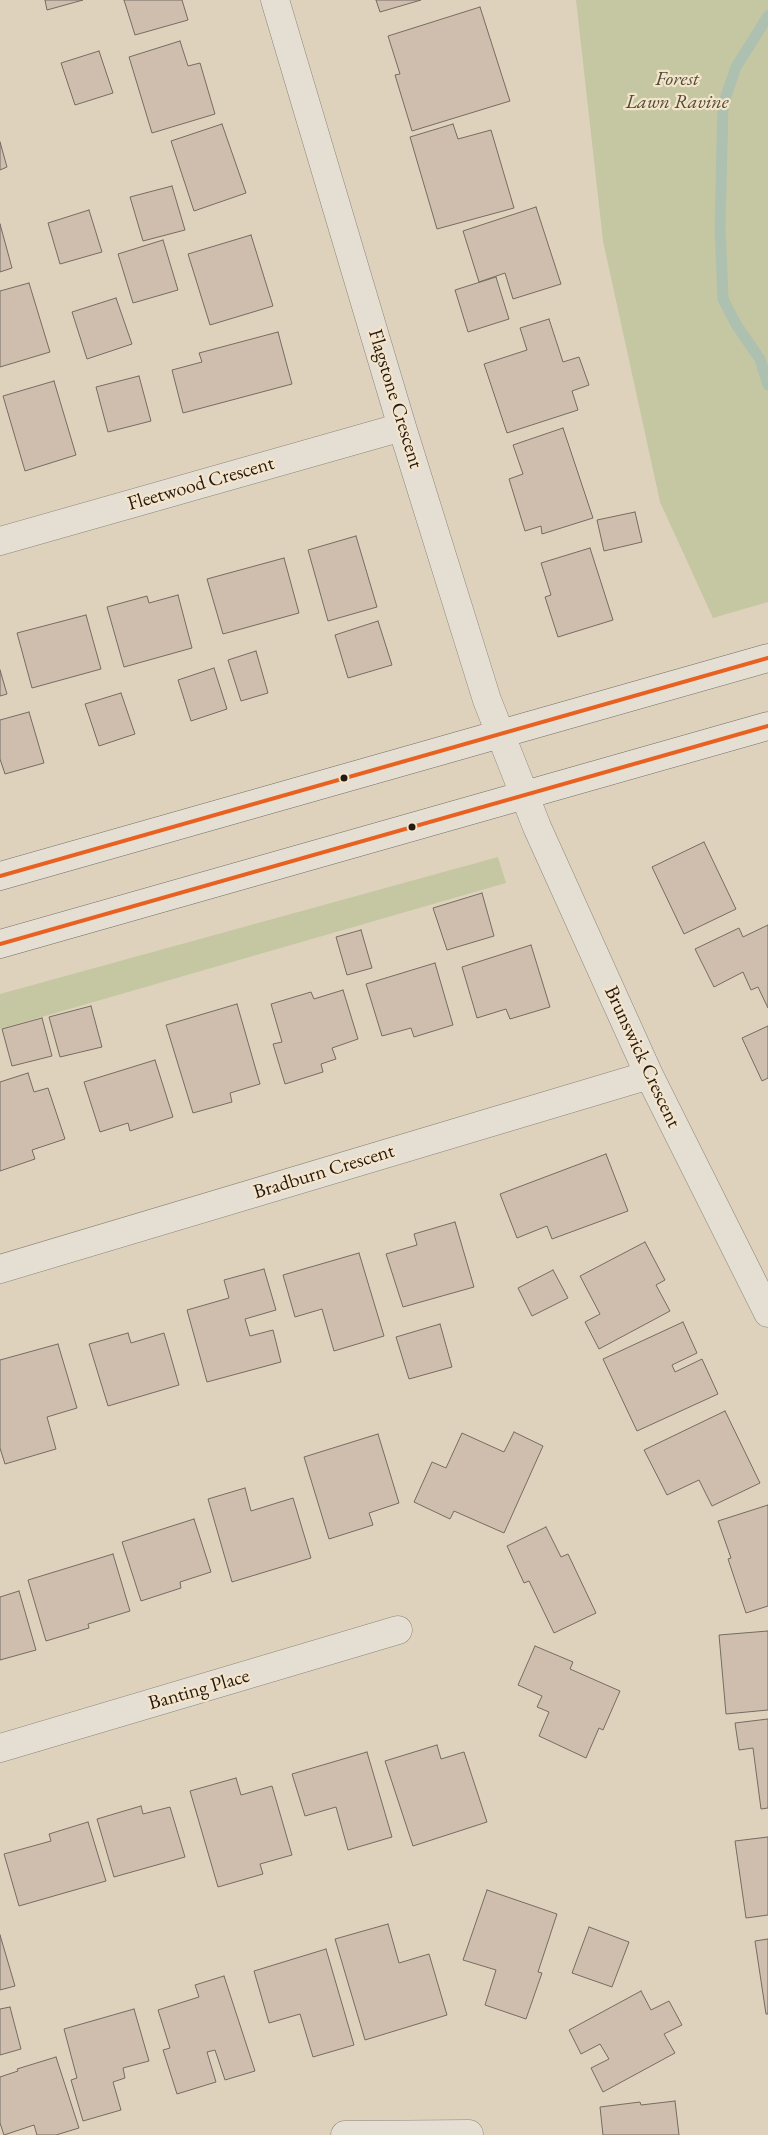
<!DOCTYPE html>
<style>
body{margin:0}
canvas{display:block;background:#ded2bc}
</style>
<canvas width="768" height="2135"></canvas>
<script>
const c = document.querySelector('canvas').getContext('2d');
c.lineJoin = 'round';
function paint(path, color) { c.fillStyle = color; c.fill(path, 'evenodd'); }
const shape = rows => new Path2D(rows.map(r => 'M' + r).join(''));
function trace(path, color, width, dash) { c.strokeStyle = color; c.lineWidth = width; c.lineCap = dash ? 'butt' : 'round'; c.setLineDash(dash || []); c.stroke(path); }
function label(font, color, halo, rows, align = 'center') {
  c.font = font + ' "EB Garamond",serif'; c.lineWidth = 4.5; c.setLineDash([]); c.textBaseline = 'middle'; c.strokeStyle = halo; c.fillStyle = color; for (const [text, x, y, turn = 0] of rows) {
    c.save(); c.translate(x, y); c.rotate((+turn || 0) * Math.PI / 180); c.textAlign = isNaN(turn) ? turn : align; if (halo) c.strokeText(text, 0, 0); c.fillText(text, 0, 0); c.restore();
  }
}
paint(shape([
 [576,0,768,0,768,602,713,618,660,502,603,241],
 [498,857,506,883,0,1029,0,994]
]), '#c5c7a3');
trace(shape([
 [768,16,736,67,723,105,720,228,723,299,737,326,760,359,768,385]
]), '#aec0af', 11);
const building = shape([
 [45,0,83,0,47,10,45,0],
 [124,0,182,0,188,20,135,35,124,0],
 [376,0,421,0,380,12,376,0],
 [480,7,510,101,412,131,395,75,400,74,388,36,480,7],
 [180,41,188,66,200,63,215,114,152,133,129,57,180,41],
 [99,51,113,93,75,105,61,63,99,51],
 [222,124,246,193,194,211,171,141,222,124],
 [453,124,458,139,491,130,514,208,437,229,410,137,453,124],
 [0,142,7,167,0,170,0,142],
 [172,186,185,230,143,241,130,197,172,186],
 [536,207,561,284,513,299,505,273,479,282,463,231,536,207],
 [89,210,102,252,60,264,48,223,89,210],
 [0,224,12,268,0,272,0,224],
 [251,235,273,306,210,325,188,254,251,235],
 [163,240,178,290,133,303,118,254,163,240],
 [496,277,509,319,468,332,455,290,496,277],
 [29,283,50,352,0,367,0,291,29,283],
 [116,298,132,344,87,359,72,312,116,298],
 [549,319,563,362,579,357,589,385,572,391,578,410,507,433,484,364,527,350,520,328,549,319],
 [278,332,292,384,183,413,172,370,202,362,199,353,278,332],
 [139,376,151,421,108,432,96,387,139,376],
 [54,381,76,455,25,471,3,396,54,381],
 [563,428,593,518,542,534,541,526,525,531,509,479,523,474,513,445,563,428],
 [635,512,642,542,604,551,597,520,635,512],
 [356,536,377,607,328,621,308,550,356,536],
 [590,548,613,620,558,637,545,597,551,595,541,563,590,548],
 [284,558,299,613,223,634,207,579,284,558],
 [178,595,192,648,124,667,107,607,147,596,149,603,178,595],
 [86,615,101,669,32,688,17,633,86,615],
 [378,621,392,665,348,678,335,635,378,621],
 [256,651,268,693,241,701,228,660,256,651],
 [214,668,227,709,191,721,178,680,214,668],
 [0,670,7,694,0,696,0,670],
 [121,693,135,734,99,746,85,704,121,693],
 [29,712,44,763,5,774,0,759,0,720,29,712],
 [704,842,736,909,684,934,652,867,704,842],
 [482,893,494,936,447,950,433,908,482,893],
 [768,925,768,1008,758,987,751,990,743,972,714,987,695,949,739,928,743,937,768,925],
 [361,930,372,968,347,975,336,937,361,930],
 [531,945,550,1007,510,1019,506,1009,477,1018,462,967,531,945],
 [435,963,453,1025,414,1037,411,1028,382,1036,366,984,435,963],
 [343,990,358,1039,332,1048,336,1059,321,1064,323,1072,285,1084,273,1044,282,1042,271,1004,311,992,314,999,343,990],
 [237,1004,260,1084,230,1093,232,1102,193,1113,166,1025,237,1004],
 [91,1006,102,1047,60,1057,49,1017,91,1006],
 [42,1018,52,1056,12,1066,2,1029,42,1018],
 [768,1026,768,1078,762,1081,742,1038,768,1026],
 [155,1060,173,1117,130,1131,128,1123,100,1132,84,1082,155,1060],
 [28,1073,34,1092,48,1088,65,1139,32,1150,35,1159,0,1171,0,1082,28,1073],
 [606,1154,628,1211,552,1239,547,1226,517,1238,500,1194,606,1154],
 [455,1222,474,1287,403,1307,386,1254,417,1245,414,1234,455,1222],
 [645,1242,665,1280,656,1285,670,1311,599,1349,585,1322,600,1314,580,1276,645,1242],
 [359,1253,384,1336,334,1351,322,1309,295,1317,283,1275,359,1253],
 [264,1269,276,1310,245,1319,250,1336,273,1330,281,1362,207,1382,187,1310,229,1298,224,1280,264,1269],
 [553,1270,568,1298,532,1316,518,1288,553,1270],
 [683,1322,697,1353,672,1365,675,1372,702,1359,718,1394,637,1431,603,1359,683,1322],
 [440,1324,452,1367,409,1379,396,1337,440,1324],
 [128,1333,131,1343,164,1333,179,1385,108,1406,89,1344,128,1333],
 [58,1344,77,1408,47,1417,56,1449,5,1464,0,1448,0,1360,58,1344],
 [725,1411,760,1483,712,1506,699,1480,667,1495,644,1450,725,1411],
 [514,1432,543,1446,504,1533,454,1511,450,1519,414,1502,432,1462,446,1468,462,1433,504,1452,514,1432],
 [378,1434,399,1503,369,1513,373,1525,329,1539,304,1457,378,1434],
 [245,1488,251,1511,293,1498,311,1558,232,1582,208,1499,245,1488],
 [768,1505,768,1606,746,1613,728,1559,731,1558,718,1521,768,1505],
 [194,1519,211,1572,180,1582,181,1588,141,1601,122,1542,194,1519],
 [546,1527,561,1557,568,1554,596,1613,554,1633,529,1581,524,1583,507,1546,546,1527],
 [113,1554,130,1611,88,1624,89,1628,46,1641,28,1580,113,1554],
 [19,1591,36,1650,0,1660,0,1597,19,1591],
 [768,1631,768,1710,726,1714,719,1635,768,1631],
 [535,1646,573,1662,570,1669,620,1691,603,1730,599,1728,586,1758,539,1736,549,1712,537,1707,542,1696,518,1685,535,1646],
 [768,1719,768,1808,761,1809,753,1748,739,1750,735,1723,768,1719],
 [437,1745,441,1759,464,1752,487,1822,413,1846,385,1761,437,1745],
 [367,1752,392,1837,348,1850,336,1807,305,1816,292,1774,367,1752],
 [236,1778,241,1795,272,1786,292,1855,260,1864,263,1874,218,1887,190,1791,236,1778],
 [141,1806,143,1814,170,1807,185,1857,114,1877,97,1819,141,1806],
 [88,1822,106,1881,19,1906,4,1854,51,1841,49,1834,88,1822],
 [768,1837,768,1915,746,1918,735,1841,768,1837],
 [487,1890,557,1914,538,1972,542,1973,526,2019,485,2005,496,1970,463,1960,487,1890],
 [388,1924,399,1963,429,1954,447,2015,365,2040,335,1939,388,1924],
 [589,1927,629,1942,612,1987,572,1973,589,1927],
 [0,1935,15,1986,0,1990,0,1935],
 [768,1939,768,2014,766,2014,755,1941,768,1939],
 [326,1949,354,2045,313,2057,300,2014,269,2023,254,1971,326,1949],
 [224,1976,255,2071,225,2080,215,2050,207,2052,216,2082,177,2094,163,2050,170,2048,158,2010,199,1997,195,1985,224,1976],
 [641,1991,651,2010,669,2001,682,2025,664,2034,675,2053,603,2092,591,2068,609,2059,600,2044,581,2054,569,2030,641,1991],
 [10,2007,21,2049,0,2055,0,2009,10,2007],
 [134,2009,149,2061,123,2068,125,2078,113,2082,121,2110,83,2121,71,2080,77,2078,64,2029,134,2009],
 [56,2057,79,2128,56,2135,37,2135,34,2125,4,2135,0,2123,0,2077,18,2071,17,2069,56,2057],
 [675,2101,679,2135,603,2135,600,2107,640,2102,641,2105,675,2101]
]);
paint(building, '#cfbdae');
trace(building, '#746d62', 1);
const street = shape([
 [275,0,402,427,487,700,537,827,649,1075,768,1313],
 [0,541,402,427],
 [0,1269,649,1075],
 [0,1748,398,1630],
 [345,2135,469,2134]
]);
const secondary = shape([
 [0,876,768,658],
 [0,944,768,726]
]);
trace(street, '#8e8679', 29);
trace(secondary, '#746d62', 29);
trace(street, '#e5ded3', 28);
trace(secondary, '#e5ded3', 28);
trace(shape([
 [0,876,768,658],
 [0,944,768,726]
]), '#e86121', 4);
for (const [x, y, r, color] of [
 [344,778,4.5,"#241913"],
 [412,827,4.5,"#241913"]
]) { const dot = new Path2D(); dot.arc(x, y, r, 0, 2 * Math.PI); c.fillStyle = color; c.fill(dot); trace(dot, '#f3e4ca', 2); }
label('italic 20px', '#4e4b38', '#f3e4ca', [
 ["Forest",677,80],
 ["Lawn Ravine",677,103]
]);
label('20px', '#241913', '#f3e4ca', [
 ["Flagstone Crescent",395,399,73],
 ["Fleetwood Crescent",201,484,-16],
 ["Brunswick Crescent",642,1057,65],
 ["Bradburn Crescent",324,1172,-17],
 ["Banting Place",199,1690,-16]
]);
</script>
